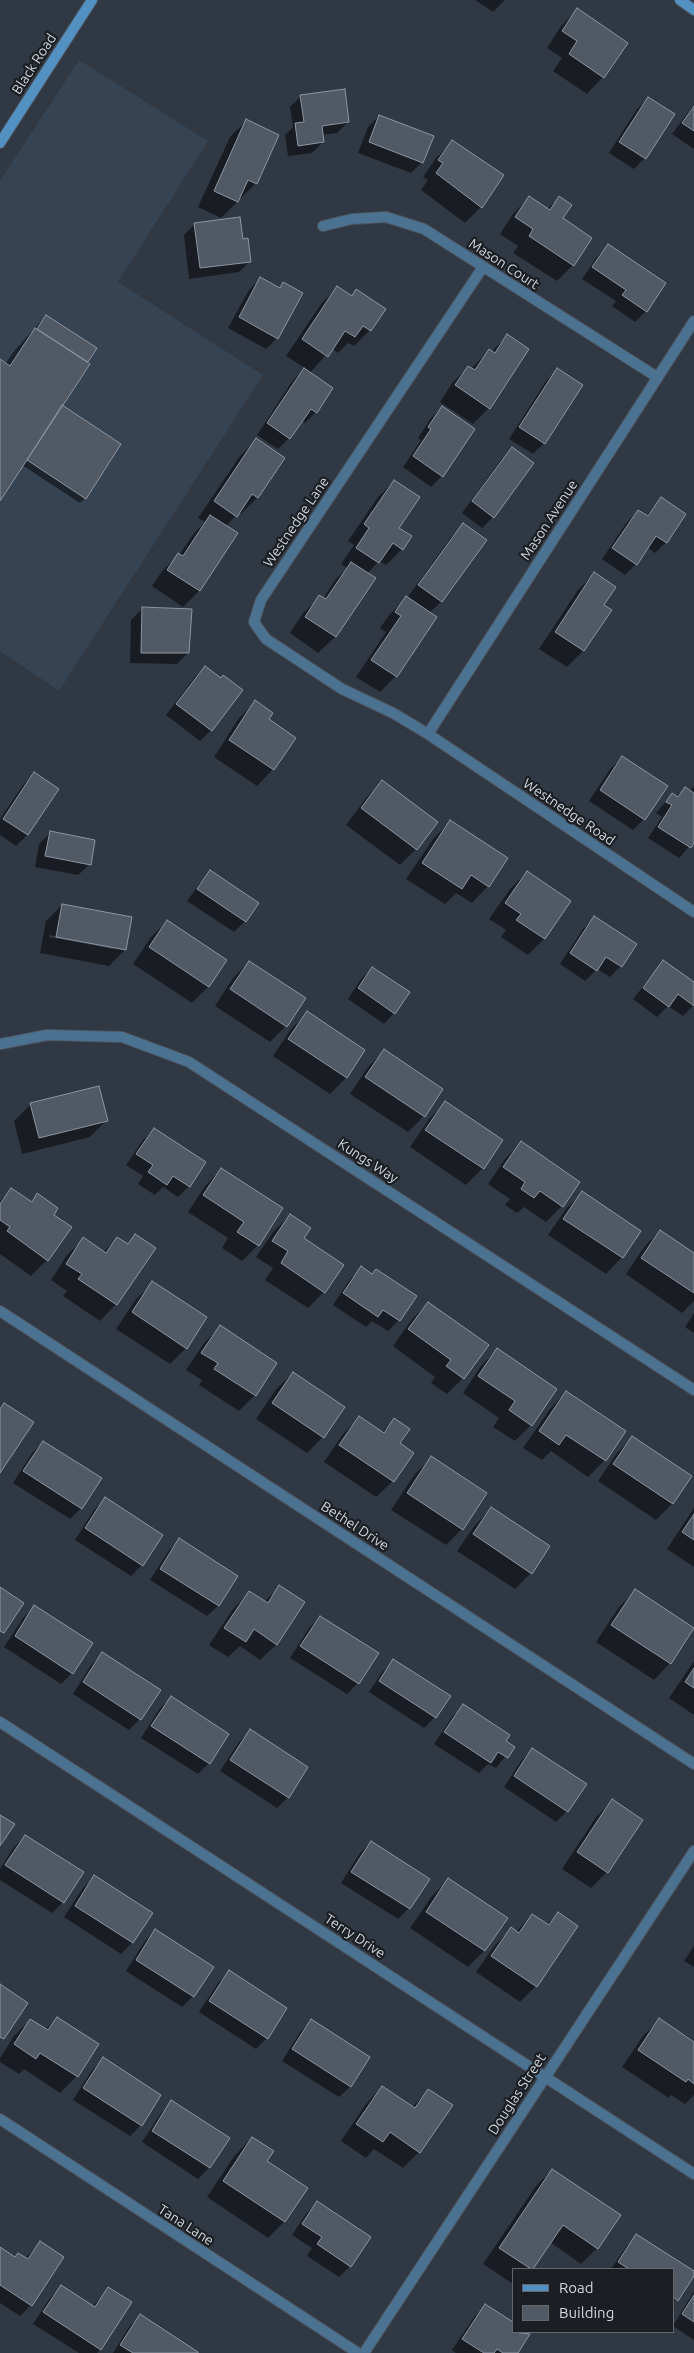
<!DOCTYPE html>
<style>
body{margin:0}
#map{position:relative;width:694px;height:2353px;overflow:hidden;background:#303843;font-family:Ubuntu,sans-serif}
canvas{display:block}
.legend{position:absolute;left:512px;top:2268px;width:162px;height:65px;box-sizing:border-box;background:#1b1f24;border:1px solid #64686e;margin:0;padding:6px 9px;list-style:none;font-size:15px;color:#d1d6dd}
.legend li{display:flex;align-items:center;gap:10px;height:25px}
.legend b{width:25px;border:1px solid #64686e}
</style>
<div id="map">
<canvas width="694" height="2353"></canvas>
<ul class="legend">
<li><b style="height:6px;background:#5291c2"></b>Road</li>
<li><b style="height:14px;background:#505964"></b>Building</li>
</ul>
</div>
<script>
const c = document.querySelector('canvas').getContext('2d');
c.lineJoin = 'round';
function paint(path, color) { c.fillStyle = color; c.fill(path, 'evenodd'); }
const shape = rows => new Path2D(rows.map(r => 'M' + r).join(''));
function trace(path, color, width, dash) { c.strokeStyle = color; c.lineWidth = width; c.lineCap = dash ? 'butt' : 'round'; c.setLineDash(dash || []); c.stroke(path); }
function label(font, color, halo, rows, align = 'center') {
  c.font = font + ' Ubuntu,sans-serif'; c.lineWidth = 4.5; c.setLineDash([]); c.textBaseline = 'middle'; c.strokeStyle = halo; c.fillStyle = color; for (const [text, x, y, turn = 0] of rows) {
    c.save(); c.translate(x, y); c.rotate((+turn || 0) * Math.PI / 180); c.textAlign = isNaN(turn) ? turn : align; if (halo) c.strokeText(text, 0, 0); c.fillText(text, 0, 0); c.restore();
  }
}
paint(shape([
 [79,60,208,141,118,282,263,375,59,691,0,651,0,181]
]), '#364352');
paint(shape([
 [475,0,505,0,493,12],
 [577,10,603,77,587,94,553,71,562,58,547,48,561,26],
 [301,96,348,122,337,133,322,135,323,142,312,153,288,156,285,135,293,127,290,107],
 [648,98,645,158,634,169,609,153,637,109],
 [694,104,694,149,672,134],
 [379,116,422,162,411,173,358,153,368,127],
 [246,121,256,183,221,218,198,207,230,137],
 [452,142,481,207,465,223,421,190,428,180,423,177,436,158],
 [529,197,547,209,559,198,561,219,573,265,557,281,513,253,518,246,500,234,513,214],
 [195,224,242,241,250,261,239,272,189,279,184,235],
 [608,246,646,311,635,322,612,306,616,301,582,279,597,257],
 [260,279,278,289,283,284,277,338,266,349,228,328,249,290],
 [337,288,351,297,356,291,370,330,354,346,348,343,338,353,332,348,310,373,316,412,305,423,301,420,289,438,278,449,257,435,293,380,305,368,286,356,321,304],
 [46,316,96,348,61,406,85,498,80,503,22,465,0,499,0,361,5,364,15,350],
 [507,336,489,408,473,424,440,402,452,383,469,367,471,369,489,350,491,352],
 [557,370,544,443,533,454,509,439,546,381],
 [442,407,442,476,431,487,403,467,421,440,418,438,431,418],
 [256,440,284,458,257,498,241,514,239,512,226,526,199,591,183,607,152,586,162,571,179,555,194,533,205,522,198,518,240,456],
 [512,449,493,517,482,528,462,513,501,460],
 [394,481,398,528,402,549,386,565,379,561,367,574,374,579,335,637,318,653,290,633,303,613,320,597,323,599,335,580,347,568,341,564,354,545,348,541,378,497],
 [661,499,666,542,655,553,647,547,636,564,625,575,602,559,627,522,638,511,646,516],
 [463,525,485,540,441,602,429,613,435,617,396,676,380,692,356,677,386,632,380,628,390,614,407,598,452,536],
 [594,574,602,605,610,610,583,651,567,667,539,649,578,590],
 [142,609,188,653,177,664,130,663,131,620],
 [205,667,211,730,200,741,166,715,194,678],
 [256,702,267,720,273,769,257,786,214,757,239,718],
 [622,757,666,786,644,819,633,830,589,801,611,768],
 [34,774,57,789,27,835,16,846,0,835,0,819,23,785],
 [382,782,416,849,400,865,346,825,366,798],
 [694,786,694,841,679,858,648,838,662,817,656,813,662,806,673,795,676,797,685,788,690,792],
 [450,822,506,859,488,886,472,903,456,893,445,904,406,879,434,838],
 [50,833,90,864,78,875,35,867,39,844],
 [211,872,245,921,234,932,187,901,200,883],
 [527,872,569,901,544,939,528,955,501,937,506,930,489,919,510,889],
 [62,905,131,918,125,950,109,966,40,953,46,921],
 [50,935,114,947,114,949,49,937],
 [594,918,621,966,610,977,597,969,585,981,560,964,583,929],
 [167,921,226,960,208,987,192,1003,133,964,151,937],
 [664,961,694,984,694,1005,683,1016,668,1006,657,1017,633,999],
 [249,962,286,1026,270,1042,215,1006,233,978],
 [372,968,394,1013,384,1024,348,999,361,979],
 [307,1013,364,1050,346,1078,330,1094,273,1056,291,1029],
 [384,1051,424,1116,408,1132,350,1094,368,1067],
 [445,1103,501,1140,483,1168,466,1185,410,1147,429,1119],
 [30,1105,107,1120,90,1137,22,1154,14,1121],
 [154,1129,189,1186,178,1197,163,1187,155,1195,138,1184,143,1176,126,1165,143,1140],
 [521,1143,562,1206,546,1222,524,1207,517,1213,505,1205,510,1199,488,1184,505,1159],
 [221,1169,258,1245,242,1261,222,1248,228,1238,188,1212,205,1186],
 [11,1190,30,1202,38,1195,52,1215,47,1260,31,1276,0,1254,0,1201],
 [582,1193,639,1231,622,1257,606,1274,548,1235,566,1209],
 [290,1215,303,1238,324,1292,308,1308,265,1280,273,1268,256,1257,274,1231],
 [660,1231,694,1254,694,1301,682,1313,626,1274,644,1247],
 [135,1235,116,1304,100,1321,63,1296,67,1291,51,1280,67,1255,84,1239,103,1252,117,1239,126,1245],
 [361,1268,399,1320,388,1331,372,1321,366,1327,333,1305,350,1279],
 [153,1283,206,1318,186,1348,170,1364,116,1329,136,1299],
 [428,1303,463,1378,447,1394,431,1383,435,1377,393,1346,412,1319],
 [694,1313,694,1333,685,1327],
 [220,1327,255,1395,239,1411,199,1385,202,1380,186,1370,204,1343],
 [497,1350,531,1425,515,1441,493,1427,499,1418,463,1393,481,1366],
 [293,1373,323,1437,307,1453,256,1419,276,1389],
 [566,1392,624,1432,605,1460,588,1477,551,1451,542,1460,523,1448,550,1409],
 [359,1418,381,1433,394,1420,399,1444,393,1481,376,1497,324,1462,343,1434],
 [632,1438,672,1504,656,1520,598,1481,616,1454],
 [43,1442,81,1508,70,1519,13,1483,32,1453],
 [431,1458,462,1529,446,1545,391,1510,415,1474],
 [105,1499,142,1565,131,1576,75,1540,94,1510],
 [694,1508,694,1567,667,1549],
 [491,1509,531,1573,515,1589,457,1551,475,1525],
 [180,1539,236,1576,218,1606,207,1616,150,1580,169,1550],
 [280,1587,277,1644,260,1660,240,1646,228,1657,209,1645,233,1609,249,1593,264,1602],
 [635,1591,670,1663,654,1680,596,1642,619,1607],
 [34,1607,72,1673,61,1684,4,1647,23,1618],
 [320,1617,358,1683,347,1694,290,1658,309,1628],
 [102,1654,159,1690,140,1719,129,1730,73,1694,91,1665],
 [394,1660,449,1697,435,1717,424,1728,369,1692,383,1671],
 [694,1661,694,1715,669,1698],
 [171,1698,227,1734,209,1763,198,1774,141,1738,160,1708],
 [463,1706,513,1747,496,1768,488,1764,479,1773,434,1744,452,1717],
 [250,1731,288,1797,277,1808,220,1771,239,1742],
 [532,1750,567,1811,556,1822,504,1787,521,1761],
 [612,1801,607,1872,591,1888,562,1869,596,1817],
 [25,1836,63,1902,52,1913,0,1880,0,1869,14,1847],
 [371,1842,428,1879,409,1908,398,1919,341,1883,360,1853],
 [94,1877,151,1913,132,1943,121,1954,64,1917,83,1888],
 [448,1880,506,1918,484,1951,468,1967,410,1928,432,1896],
 [558,1914,536,1986,520,2002,476,1972,495,1945,511,1929,516,1932,532,1915,546,1925],
 [156,1930,193,1996,182,2007,126,1971,145,1941],
 [694,1946,694,1967,684,1961],
 [229,1972,267,2038,256,2049,199,2012,218,1983],
 [57,2018,98,2044,77,2076,60,2093,24,2069,19,2074,0,2062,0,2058,14,2036,30,2020,45,2030],
 [312,2020,368,2057,350,2087,339,2097,282,2061,301,2031],
 [659,2020,694,2041,694,2095,685,2104,671,2095,669,2098,622,2067,643,2036],
 [103,2059,141,2125,130,2136,73,2100,92,2070],
 [382,2087,412,2107,429,2090,419,2152,403,2168,374,2149,366,2158,341,2141,366,2104],
 [172,2102,209,2168,198,2179,142,2142,161,2113],
 [252,2138,265,2162,306,2189,284,2222,268,2238,207,2197,235,2155],
 [552,2170,597,2248,581,2264,550,2242,531,2269,513,2269,513,2284,483,2264,536,2186],
 [317,2203,350,2266,339,2277,307,2256,312,2248,292,2235,306,2214],
 [637,2236,694,2273,673,2304,673,2269,611,2269,626,2247],
 [40,2243,31,2305,20,2316,0,2303,0,2248,15,2258,25,2259],
 [61,2287,92,2307,109,2288,101,2349,97,2353,79,2353,33,2324,50,2298],
 [694,2291,694,2340,673,2326],
 [485,2306,513,2332,525,2332,528,2334,516,2353,456,2353,452,2350,474,2317],
 [140,2316,196,2353,113,2353,129,2327]
]), '#0007');
const building = shape([
 [577,8,628,43,604,78,569,54,577,41,562,31,577,8],
 [345,89,349,122,322,126,324,142,298,146,295,123,304,122,300,95,345,89],
 [648,97,675,114,646,159,619,142,648,97],
 [694,106,694,131,682,123,694,106],
 [379,115,434,136,423,163,369,142,379,115],
 [246,119,279,135,257,184,248,180,238,202,214,191,246,119],
 [452,140,504,175,482,208,436,173,443,163,438,160,452,140],
 [529,196,550,210,559,196,572,205,563,218,592,238,574,266,529,236,533,229,515,217,529,196],
 [240,217,243,239,248,238,251,262,200,268,194,223,240,217],
 [608,244,666,283,647,312,622,295,626,290,592,267,608,244],
 [260,277,280,288,283,282,303,293,278,339,239,317,260,277],
 [337,286,352,296,356,289,386,309,371,331,363,326,355,337,345,331,328,357,302,339,337,286],
 [46,315,97,348,88,362,37,329,46,315],
 [35,328,90,364,0,501,0,359,10,366,35,328],
 [507,334,529,349,490,409,455,385,468,366,475,370,489,349,495,353,507,334],
 [304,368,333,388,317,413,311,409,290,439,267,423,304,368],
 [557,368,583,385,545,444,519,427,557,368],
 [62,405,121,444,86,499,27,460,62,405],
 [442,406,475,429,443,477,413,456,431,429,428,427,442,406],
 [256,438,285,458,258,498,252,494,237,517,214,501,256,438],
 [512,447,534,463,494,518,472,501,512,447],
 [394,480,420,497,399,528,412,536,403,550,393,543,379,563,356,548,369,528,364,524,394,480],
 [661,497,686,514,667,543,656,536,637,565,612,548,638,510,648,516,661,497],
 [210,515,238,533,200,591,167,570,178,553,183,556,210,515],
 [463,523,487,540,442,602,418,585,463,523],
 [351,562,376,578,336,637,305,617,319,595,326,599,351,562],
 [594,572,616,587,604,605,612,610,584,651,555,632,594,572],
 [406,596,437,617,397,677,371,660,401,616,395,612,406,596],
 [142,607,192,609,189,653,141,653,142,607],
 [205,666,221,678,223,675,243,690,212,731,176,704,205,666],
 [255,700,273,713,269,719,296,738,274,770,229,740,255,700],
 [622,756,668,786,645,820,600,790,622,756],
 [34,772,59,789,28,835,3,819,34,772],
 [382,780,438,822,417,850,361,808,382,780],
 [685,787,694,793,694,843,691,848,658,827,672,805,666,802,672,793,678,797,685,787],
 [450,820,508,858,489,887,471,875,462,889,422,863,450,820],
 [50,831,95,840,91,865,45,856,50,831],
 [210,870,259,903,246,922,197,889,210,870],
 [527,871,571,901,545,939,516,920,521,914,505,903,527,871],
 [62,904,132,917,126,950,56,937,62,904],
 [594,916,637,944,622,967,606,957,597,971,570,953,594,916],
 [167,920,227,960,209,987,149,947,167,920],
 [663,960,694,982,694,1006,678,994,669,1007,643,988,663,960],
 [249,961,306,998,287,1027,230,989,249,961],
 [372,967,410,992,395,1014,358,988,372,967],
 [307,1011,365,1050,347,1078,288,1039,307,1011],
 [384,1049,443,1089,425,1117,365,1077,384,1049],
 [99,1086,108,1121,39,1138,30,1103,99,1086],
 [445,1101,503,1140,484,1169,425,1130,445,1101],
 [154,1128,206,1162,190,1187,173,1176,167,1185,148,1172,153,1165,136,1154,154,1128],
 [521,1141,580,1182,563,1207,540,1191,534,1198,521,1189,525,1182,503,1167,521,1141],
 [221,1168,283,1208,259,1246,237,1232,244,1222,203,1195,221,1168],
 [11,1188,32,1202,37,1193,58,1208,54,1215,72,1227,48,1261,7,1231,10,1227,0,1220,0,1204,11,1188],
 [582,1191,641,1231,623,1258,563,1219,582,1191],
 [290,1214,311,1228,304,1238,344,1265,325,1293,281,1263,288,1251,272,1241,290,1214],
 [660,1230,694,1253,694,1293,641,1258,660,1230],
 [135,1234,156,1248,117,1305,78,1279,82,1274,66,1264,83,1237,106,1253,117,1237,128,1244,135,1234],
 [361,1266,372,1274,376,1269,417,1296,400,1321,383,1310,378,1317,343,1293,361,1266],
 [152,1281,207,1317,187,1349,132,1312,152,1281],
 [428,1302,489,1345,464,1379,446,1366,451,1360,408,1329,428,1302],
 [220,1325,277,1363,256,1396,214,1369,218,1363,201,1353,220,1325],
 [497,1348,557,1389,532,1426,509,1410,515,1401,478,1376,497,1348],
 [293,1372,345,1407,324,1438,272,1403,293,1372],
 [566,1391,626,1431,606,1461,566,1435,559,1445,539,1431,566,1391],
 [4,1403,34,1422,0,1473,0,1409,4,1403],
 [359,1416,384,1433,394,1418,410,1429,400,1443,414,1453,394,1482,339,1445,359,1416],
 [632,1436,692,1476,673,1504,613,1464,632,1436],
 [43,1441,102,1478,82,1509,23,1471,43,1441],
 [431,1456,487,1493,463,1530,407,1493,431,1456],
 [105,1497,163,1535,143,1566,85,1528,105,1497],
 [491,1507,550,1546,532,1574,473,1534,491,1507],
 [694,1514,694,1540,682,1532,694,1514],
 [179,1538,238,1576,219,1606,160,1569,179,1538],
 [279,1585,305,1602,277,1645,254,1629,246,1642,224,1628,249,1591,268,1603,279,1585],
 [0,1587,24,1603,4,1633,0,1631,0,1587],
 [635,1589,694,1628,671,1664,611,1625,635,1589],
 [34,1605,93,1643,73,1674,15,1636,34,1605],
 [320,1616,379,1653,359,1684,300,1646,320,1616],
 [102,1652,161,1690,141,1720,83,1682,102,1652],
 [393,1659,451,1696,436,1718,379,1681,393,1659],
 [694,1668,694,1688,685,1682,694,1668],
 [171,1696,229,1734,210,1764,151,1726,171,1696],
 [463,1704,510,1735,506,1741,515,1747,508,1758,498,1752,491,1763,444,1732,463,1704],
 [250,1729,308,1767,289,1798,230,1760,250,1729],
 [532,1748,587,1784,568,1812,514,1776,532,1748],
 [612,1799,643,1820,608,1873,577,1852,612,1799],
 [0,1815,15,1824,0,1846,0,1815],
 [25,1835,84,1872,64,1903,5,1865,25,1835],
 [371,1841,430,1879,410,1909,351,1872,371,1841],
 [94,1875,153,1913,133,1943,75,1906,94,1875],
 [448,1878,508,1918,485,1951,426,1912,448,1878],
 [558,1912,578,1926,537,1987,491,1956,511,1927,519,1933,532,1914,549,1925,558,1912],
 [155,1929,214,1967,194,1997,136,1960,155,1929],
 [229,1970,287,2008,268,2039,209,2001,229,1970],
 [0,1984,28,2003,4,2039,0,2037,0,1984],
 [57,2017,99,2044,78,2077,40,2053,36,2059,14,2044,30,2019,48,2030,57,2017],
 [659,2018,694,2042,694,2084,688,2079,686,2082,638,2050,659,2018],
 [311,2019,370,2057,351,2087,292,2049,311,2019],
 [103,2057,161,2095,142,2126,83,2088,103,2057],
 [382,2086,415,2108,428,2089,453,2105,420,2153,390,2132,383,2142,356,2124,382,2086],
 [171,2100,230,2138,210,2168,152,2131,171,2100],
 [252,2137,274,2151,267,2161,308,2188,285,2222,223,2181,252,2137],
 [552,2169,621,2215,598,2249,563,2225,533,2269,531,2269,499,2248,552,2169],
 [317,2201,371,2237,351,2267,317,2244,322,2237,302,2224,317,2201],
 [636,2234,694,2271,694,2276,678,2301,673,2297,673,2269,629,2269,618,2262,636,2234],
 [40,2241,64,2257,32,2306,0,2285,0,2247,15,2257,18,2253,28,2259,40,2241],
 [61,2285,95,2307,108,2287,132,2302,101,2350,43,2312,61,2285],
 [694,2295,694,2322,682,2314,694,2295],
 [485,2304,513,2322,513,2332,530,2334,518,2353,503,2353,497,2349,494,2353,484,2353,462,2339,485,2304],
 [140,2314,198,2352,198,2353,133,2353,120,2345,140,2314]
]);
paint(building, '#505964');
trace(building, '#8c96a2', 1);
const street = shape([
 [323,226,352,219,386,217,424,229,657,377],
 [483,267,261,600,254,622,266,639,342,689,393,713,428,734,694,912],
 [428,734,694,321],
 [0,1044,47,1035,122,1037,189,1062,694,1390],
 [0,1311,694,1764],
 [0,1722,694,2174],
 [0,2119,358,2353],
 [364,2353,694,1851]
]);
const secondary = shape([
 [680,0,694,10],
 [0,143,92,0]
]);
trace(street, '#4d545f', 12);
trace(secondary, '#4d545f', 12);
trace(street, '#4b7291', 10);
trace(secondary, '#5291c2', 10);
label('14px', '#d1d6dd', '#1b1f24', [
 ["Black Road",34,64,-57],
 ["Mason Court",504,264,33],
 ["Mason Avenue",549,520,-57],
 ["Westnedge Lane",296,522,-56],
 ["Westnedge Road",569,812,34],
 ["Kungs Way",368,1161,33],
 ["Bethel Drive",355,1526,33],
 ["Terry Drive",355,1936,33],
 ["Douglas Street",517,2094,-57],
 ["Tana Lane",186,2225,33]
]);
</script>
